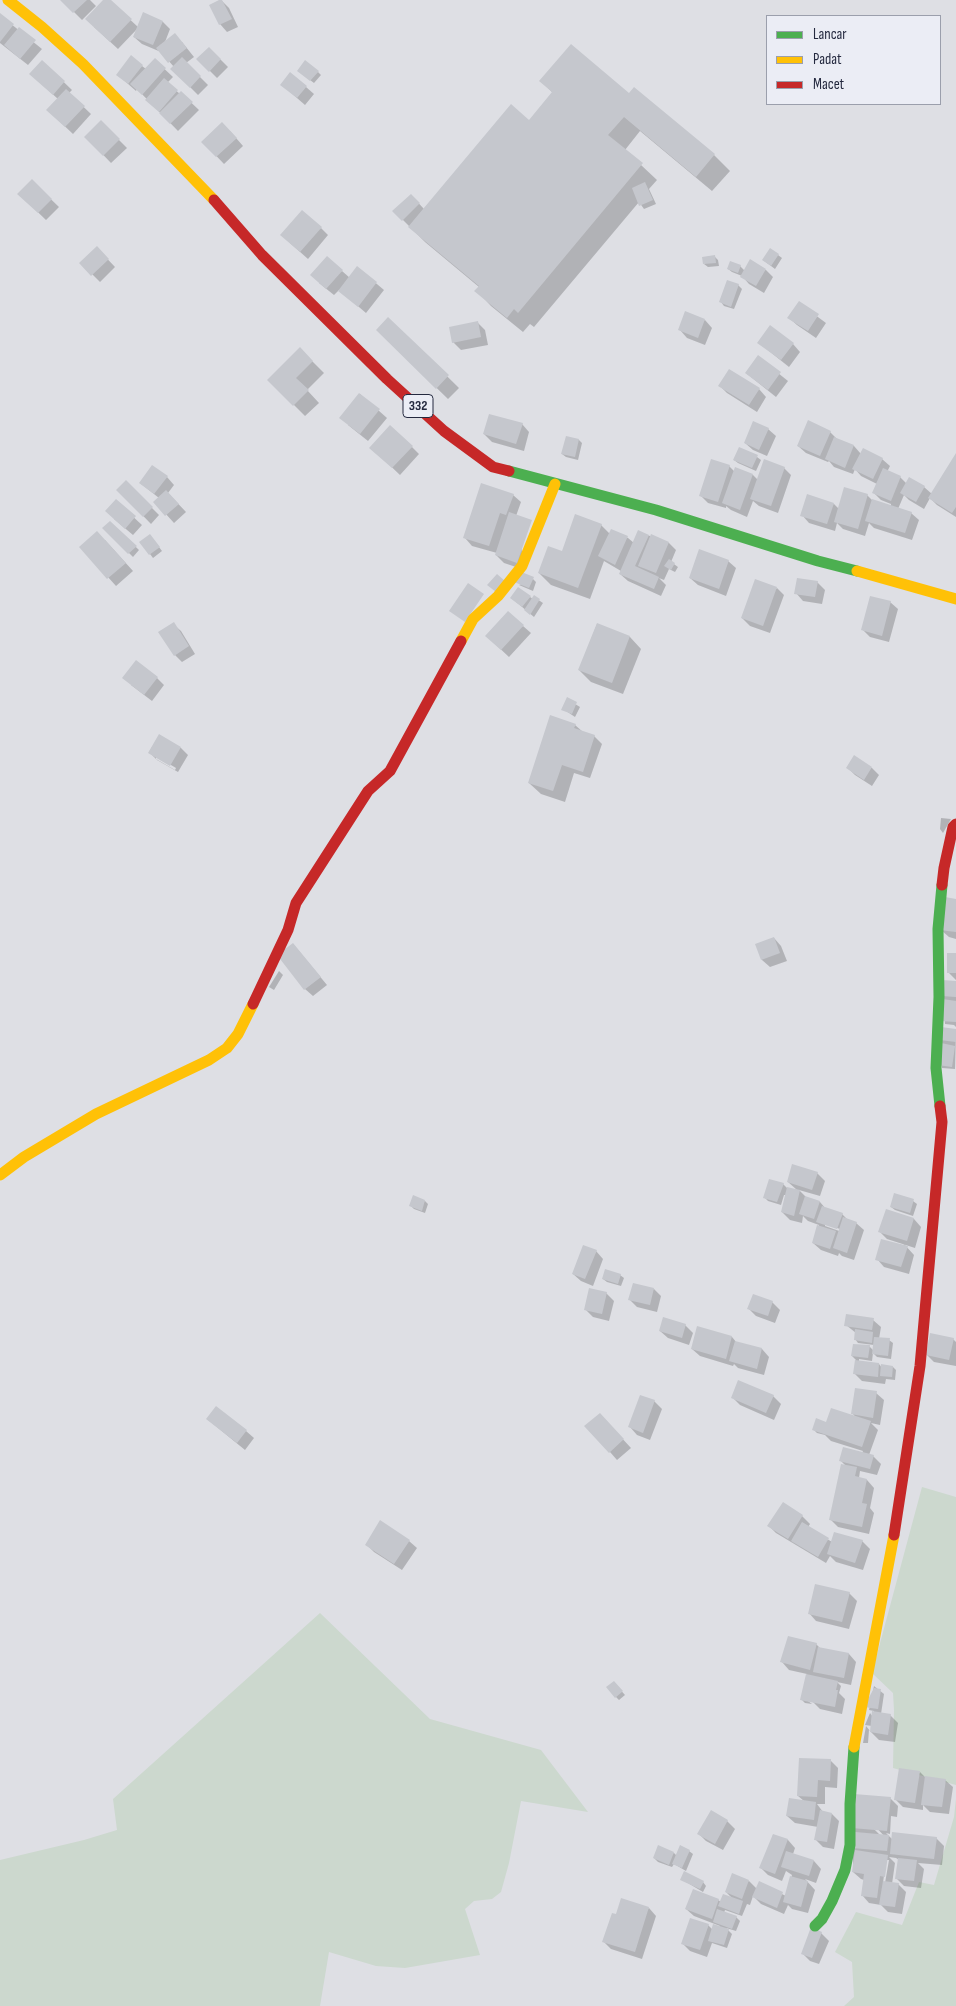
<!DOCTYPE html>
<style>
body{margin:0}
#map{position:relative;width:956px;height:2006px;overflow:hidden;background:#dedfe4;font-family:"Sofia Sans Condensed",sans-serif}
canvas{display:block}
.legend{position:absolute;left:766px;top:15px;width:175px;height:90px;box-sizing:border-box;background:#ebedf5;border:1px solid #9b9fac;margin:0;padding:6px 9px;list-style:none;font-size:15px;color:#24293f}
.legend li{display:flex;align-items:center;gap:10px;height:25px}
.legend b{width:25px;border:1px solid #9b9fac}
</style>
<div id="map">
<canvas width="956" height="2006"></canvas>
<ul class="legend">
<li><b style="height:6px;background:#4caf50"></b>Lancar</li>
<li><b style="height:6px;background:#ffc107"></b>Padat</li>
<li><b style="height:6px;background:#c62828"></b>Macet</li>
</ul>
</div>
<script>
const c = document.querySelector('canvas').getContext('2d');
c.lineJoin = 'round';
function paint(path, color) { c.fillStyle = color; c.fill(path, 'evenodd'); }
const shape = rows => new Path2D(rows.map(r => 'M' + r).join(''));
function trace(path, color, width, dash) { c.strokeStyle = color; c.lineWidth = width; c.lineCap = dash ? 'butt' : 'round'; c.setLineDash(dash || []); c.stroke(path); }
function label(font, color, halo, rows, align = 'center') {
  c.font = font + ' "Sofia Sans Condensed",sans-serif'; c.lineWidth = 5; c.setLineDash([]); c.textBaseline = 'middle'; c.strokeStyle = halo; c.fillStyle = color; for (const [text, x, y, turn = 0] of rows) {
    c.save(); c.translate(x, y); c.rotate((+turn || 0) * Math.PI / 180); c.textAlign = isNaN(turn) ? turn : align; if (halo) c.strokeText(text, 0, 0); c.fillText(text, 0, 0); c.restore();
  }
}
paint(shape([
 [922,1487,956,1497,956,1785,893,1768,894,1710,893,1693,872,1673],
 [320,1613,430,1719,541,1750,588,1812,521,1801,509,1863,501,1892,492,1899,474,1901,465,1909,480,1955,405,1968,376,1966,329,1952,320,2006,0,2006,0,1860,84,1840,117,1830,113,1799],
 [956,1799,956,2006,844,2006,854,1997,852,1962,835,1952,856,1912,902,1925,919,1882,934,1885,954,1817]
]), '#ccd8ce');
paint(shape([
 [62,0,90,0,96,6,82,20],
 [105,0,109,0,138,27,144,14,163,22,170,29,165,42,182,42,194,57,186,63,208,85,198,95,172,69,174,67,161,52,142,44,134,37,138,28,118,49,94,27],
 [221,0,229,8,238,27,227,32,220,24],
 [0,15,42,49,28,65,0,43],
 [209,48,228,67,217,78,198,59],
 [155,60,173,77,167,83,180,94,181,93,199,110,178,131,137,89,136,91,118,75,142,66,146,69],
 [42,61,72,90,69,93,91,114,73,134,56,118,58,99,38,81],
 [318,72,321,75,314,83,302,74],
 [541,81,630,94,634,89,714,155,730,171,712,191,640,131,625,150,657,180,649,189,656,204,644,209,639,202,534,327,530,324,523,332,491,306,476,290,479,287,425,242,394,211,411,195,424,209,529,122,553,93],
 [282,85,306,87,314,94,305,105],
 [101,122,127,148,111,163,86,137],
 [230,131,243,146,224,164,203,142],
 [32,181,59,207,46,220,19,194],
 [321,228,328,235,308,259,290,243],
 [97,248,115,267,100,282,81,263],
 [778,255,782,258,775,269,763,260],
 [715,257,718,260,719,266,708,267,704,264],
 [740,266,745,271,766,270,773,277,764,293,749,284,742,276,732,272,728,269],
 [358,268,384,290,366,313,339,290,334,295,319,283,342,271,350,278],
 [738,285,742,289,734,309,724,306,721,302],
 [799,303,826,323,816,338,797,325,789,318],
 [389,319,459,388,448,399,377,330],
 [705,320,712,328,705,345,687,338,680,330],
 [478,323,485,330,488,345,461,350,453,342],
 [759,343,793,344,800,352,789,367],
 [300,349,324,373,307,390,319,403,305,416,269,380],
 [758,357,788,381,776,397,746,373],
 [720,386,759,389,766,397,757,412,727,393],
 [360,394,387,418,368,441,348,425],
 [522,424,529,432,524,451,492,442,484,434],
 [768,429,776,436,767,456,753,450,745,443],
 [830,432,838,440,854,446,861,454,882,459,890,466,887,472,900,477,907,484,910,479,924,487,932,494,956,455,956,517,937,505,930,498,924,509,909,500,904,495,898,509,911,513,919,520,912,540,874,528,869,523,865,536,843,529,837,523,835,531,809,523,802,515,834,504,839,509,867,495,873,501,891,506,891,504,881,500,874,493,877,484,861,476,855,469,853,474,834,467,829,461,828,462,806,453,798,446],
 [567,437,579,440,582,443,578,460,566,457,562,454],
 [412,447,419,454,400,475,379,455],
 [739,449,757,457,761,460,756,471,738,463,734,460],
 [729,466,735,472,753,475,758,480,784,468,791,475,778,513,759,506,753,501,747,517,731,510,726,506,726,508,708,503,700,495],
 [167,477,174,485,168,493,186,512,174,523,155,502,159,498,140,483],
 [126,482,159,515,151,524,118,490],
 [513,495,521,502,516,516,525,570,504,563,496,555,497,553,472,546,465,538],
 [116,501,142,525,133,535,114,519],
 [110,522,139,550,133,557,104,528],
 [601,525,610,534,612,530,628,538,634,543,639,532,669,543,676,550,671,562,678,567,675,572,669,569,664,580,659,578,666,585,661,596,628,581,620,574,621,571,604,561,590,599,551,585,539,573,563,552],
 [153,539,162,551,153,558,150,554],
 [105,540,133,571,116,586,81,547],
 [728,561,736,568,726,596,698,585,690,578],
 [533,579,536,582,533,591,519,585],
 [817,582,825,590,822,604,803,601,796,593],
 [777,588,784,595,770,633,750,626,742,618],
 [530,597,533,599,534,597,543,603,534,617,515,601],
 [890,602,898,609,889,642,870,637,863,630],
 [173,624,181,631,195,654,182,662,175,655],
 [597,624,630,637,641,649,623,694,591,682,579,670],
 [523,626,531,633,509,657,494,643],
 [157,678,164,685,152,701,131,685],
 [567,699,580,707,575,717,563,709],
 [575,725,583,732,594,736,602,744,590,778,574,773,565,802,541,794,529,783],
 [159,736,181,748,188,755,178,772,157,760,149,752],
 [156,756,176,768,175,770,156,759],
 [848,768,872,768,879,775,872,786,855,775],
 [941,818,951,819,943,833,940,829],
 [956,900,956,939,949,937,941,930],
 [774,938,781,946,787,961,770,967,762,960,757,945],
 [293,944,327,985,313,996,305,989],
 [956,955,956,980,949,973],
 [279,971,283,975,274,990,269,987],
 [956,982,956,1027,954,1025,945,1024,943,996],
 [956,1030,955,1069,942,1068,941,1040],
 [817,1173,825,1181,820,1196,799,1190,806,1197,820,1202,826,1209,842,1214,849,1221,856,1223,864,1230,854,1260,842,1256,839,1253,838,1256,821,1250,813,1243,819,1225,808,1221,803,1216,802,1223,790,1220,782,1212,786,1195,784,1195,781,1205,768,1201,764,1197,783,1184,787,1188,797,1190,788,1182],
 [825,1224,843,1230,842,1232,825,1226],
 [425,1201,428,1204,425,1213,414,1209,411,1206],
 [913,1201,917,1204,913,1216,895,1210,891,1207],
 [886,1211,914,1219,921,1227,915,1248,887,1239,880,1232],
 [904,1244,914,1255,909,1274,884,1267,877,1259,903,1247],
 [596,1251,603,1259,593,1286,581,1281,573,1274],
 [620,1275,624,1278,621,1286,607,1282,603,1279],
 [654,1289,661,1296,657,1312,637,1307,630,1300],
 [606,1293,614,1301,609,1321,593,1317,586,1310],
 [772,1302,780,1310,775,1323,756,1316,749,1309],
 [873,1320,881,1327,879,1339,889,1340,893,1343,891,1359,877,1357,873,1353,872,1361,859,1359,859,1362,879,1364,882,1368,893,1367,896,1370,895,1380,886,1379,885,1384,862,1381,855,1374,856,1360,852,1356,868,1345,874,1351,874,1345,858,1343,855,1339,856,1333,846,1325],
 [685,1325,693,1333,689,1345,668,1338,660,1331],
 [698,1328,732,1337,737,1343,762,1349,769,1357,764,1375,738,1368,734,1364,733,1366,700,1356,692,1349],
 [953,1339,956,1342,956,1366,934,1362,927,1355],
 [876,1393,884,1400,880,1425,871,1423,878,1430,869,1455,873,1456,881,1464,877,1475,860,1471,859,1478,867,1480,874,1488,870,1508,874,1513,869,1534,838,1527,830,1519,846,1466,840,1460,862,1453,863,1451,831,1441,825,1435,817,1433,814,1430,827,1423,856,1418,853,1414],
 [773,1396,781,1404,774,1420,740,1405,732,1397],
 [654,1401,662,1409,650,1440,637,1435,630,1427],
 [207,1419,246,1431,254,1438,245,1450],
 [607,1422,631,1448,617,1460,610,1452],
 [802,1516,810,1524,808,1527,832,1542,862,1541,870,1549,863,1570,836,1562,830,1556,826,1563,776,1533,769,1526],
 [409,1541,417,1548,402,1570,374,1552,366,1544],
 [849,1593,857,1601,849,1629,816,1621,809,1613],
 [816,1644,821,1649,849,1654,856,1662,851,1685,837,1682,841,1686,839,1693,845,1699,842,1714,820,1709,812,1701,808,1701,812,1704,805,1703,802,1700,807,1674,789,1670,782,1662],
 [617,1686,625,1695,619,1700,616,1697],
 [874,1686,884,1694,881,1714,890,1715,898,1723,895,1742,879,1740,869,1730,868,1743,863,1743,866,1726,871,1732,872,1726,865,1725,870,1713,873,1717,874,1711,869,1710],
 [830,1760,838,1768,837,1788,825,1787,825,1804,817,1804,823,1812,832,1814,839,1821,834,1849,823,1847,816,1840,818,1827,795,1823,787,1816,804,1801,798,1796],
 [920,1772,925,1777,945,1780,953,1787,949,1814,930,1812,923,1805,923,1810,903,1807,896,1800],
 [890,1798,898,1806,897,1817,891,1816,890,1834,886,1833,893,1840,936,1838,944,1846,942,1865,918,1863,924,1869,921,1888,904,1886,896,1878,899,1860,896,1858,889,1857,895,1863,892,1884,898,1884,906,1892,902,1914,888,1912,881,1905,869,1903,862,1895,864,1880,861,1879,853,1872,853,1828],
 [873,1824,886,1838,884,1839,871,1826],
 [886,1860,889,1860,885,1883,883,1883],
 [727,1821,735,1829,723,1850,706,1841,699,1834],
 [773,1835,788,1840,795,1848,793,1854,814,1861,821,1869,816,1883,805,1879,815,1890,808,1913,792,1909,788,1905,784,1914,761,1904,753,1896,750,1905,747,1904,742,1916,725,1910,724,1913,736,1917,740,1921,736,1931,726,1928,732,1934,727,1948,712,1943,707,1957,690,1951,682,1943,708,1925,713,1930,720,1928,720,1926,694,1916,686,1909,718,1900,721,1902,733,1899,726,1892,749,1881,757,1889,759,1883,786,1896,792,1875,786,1871,782,1881,768,1875,761,1868],
 [689,1851,693,1854,686,1871,674,1864,672,1867,658,1862,654,1858,674,1853,677,1856],
 [681,1879,703,1882,706,1886,703,1892],
 [649,1908,656,1916,642,1959,611,1949,604,1942],
 [821,1933,829,1941,819,1964,810,1961,802,1953]
]), '#0003');
paint(shape([
 [60,0,87,0,73,13],
 [103,0,111,0,132,19,110,42,85,19],
 [219,0,222,0,232,19,219,25,209,5],
 [143,12,163,21,153,45,133,37],
 [0,13,14,24,0,42],
 [19,27,36,40,20,59,4,45],
 [175,33,187,48,168,63,156,48],
 [571,44,629,93,634,87,715,154,696,177,624,117,608,135,643,163,518,313,514,309,507,318,474,291,479,286,408,227,511,104,529,120,552,92,539,81],
 [209,47,221,59,209,72,196,59],
 [131,55,143,65,128,84,116,75],
 [182,57,201,76,190,88,170,69],
 [155,58,166,68,142,95,130,84],
 [42,60,65,81,53,95,29,74],
 [305,60,319,71,310,81,297,71],
 [290,72,307,86,297,98,280,85],
 [164,78,178,90,159,112,145,100],
 [66,89,85,106,65,127,46,110],
 [181,91,193,102,170,124,159,113],
 [101,120,120,139,103,156,84,137],
 [222,122,237,138,216,157,201,142],
 [32,179,52,199,38,213,17,194],
 [645,182,653,200,639,206,632,188],
 [411,194,420,203,402,221,392,211],
 [302,210,322,227,300,252,280,235],
 [97,246,109,259,91,276,79,263],
 [770,248,779,254,771,266,762,260],
 [715,255,716,263,703,264,702,257],
 [327,256,343,270,326,289,310,275],
 [750,259,766,269,756,286,740,277],
 [730,261,741,265,738,273,727,269],
 [357,266,377,282,358,307,338,291],
 [727,280,739,284,731,307,719,302],
 [799,301,819,314,808,331,787,318],
 [685,311,705,319,698,338,678,330],
 [388,317,449,375,436,389,376,330],
 [478,321,481,337,452,343,449,327],
 [770,325,794,343,781,360,757,343],
 [300,347,313,361,296,378,309,390,293,406,267,380],
 [758,355,781,372,768,390,745,373],
 [729,369,760,388,749,405,718,386],
 [359,393,380,409,360,434,339,418],
 [489,414,523,423,516,444,483,434],
 [808,420,831,431,820,456,797,446],
 [753,421,769,428,759,450,744,443],
 [390,425,413,446,392,468,369,448],
 [566,436,579,439,575,457,561,454],
 [834,437,854,445,845,468,825,459],
 [739,447,758,455,752,468,733,460],
 [863,448,883,458,873,479,852,469],
 [956,453,956,507,952,513,928,498],
 [711,459,730,465,718,502,699,496],
 [764,459,785,467,771,506,750,499],
 [152,465,168,476,154,494,139,483],
 [735,467,753,474,740,510,722,503],
 [883,468,901,476,891,501,872,493],
 [909,477,925,486,916,502,900,493],
 [126,480,153,507,143,517,116,490],
 [481,483,514,494,506,515,500,513,489,546,463,538],
 [844,487,868,494,858,529,834,522],
 [166,490,179,504,165,516,153,502],
 [807,494,834,503,827,524,800,516],
 [116,499,136,516,125,529,105,511],
 [872,499,912,512,905,533,865,521],
 [509,512,532,520,517,563,495,555],
 [575,514,602,524,578,588,538,573,548,546,562,551],
 [110,521,137,546,128,554,102,528],
 [611,529,628,536,615,565,598,556],
 [638,530,649,535,635,566,659,577,654,589,619,574],
 [97,531,126,563,107,579,79,547],
 [150,534,160,547,149,555,139,542],
 [651,534,669,542,656,573,638,566],
 [699,549,729,560,719,589,689,578],
 [669,559,675,563,671,570,664,566],
 [519,571,534,577,529,588,514,582],
 [497,574,505,581,496,592,487,585],
 [797,578,818,581,815,597,794,594],
 [755,579,777,587,763,626,741,618],
 [468,583,484,594,465,622,449,611],
 [518,587,531,596,522,607,510,598],
 [534,595,540,599,530,615,524,610],
 [870,596,891,601,882,636,861,630],
 [508,611,524,625,501,650,485,636],
 [174,622,189,646,174,656,158,632],
 [597,623,630,636,612,683,578,670],
 [136,660,158,677,144,695,122,678],
 [567,697,577,702,572,714,561,710],
 [550,715,576,724,574,728,595,735,583,772,562,765,553,791,528,783],
 [159,734,181,747,170,766,148,753],
 [854,755,872,767,864,780,846,768],
 [945,897,956,899,956,932,940,930],
 [774,937,780,953,761,960,755,944],
 [293,943,321,977,304,990,277,955],
 [947,953,956,953,956,973,947,973],
 [942,980,956,981,956,997,942,996],
 [942,999,956,1001,956,1022,941,1021],
 [941,1027,956,1029,956,1042,940,1040],
 [941,1043,955,1046,952,1067,938,1065],
 [792,1164,818,1172,812,1190,787,1182],
 [769,1179,784,1183,777,1202,763,1198],
 [787,1187,800,1190,794,1216,781,1212],
 [894,1193,914,1199,910,1213,890,1207],
 [413,1195,425,1200,422,1211,409,1206],
 [805,1196,820,1201,814,1219,799,1214],
 [822,1206,843,1213,837,1229,816,1222],
 [886,1209,914,1218,907,1241,878,1232],
 [843,1217,857,1222,847,1253,833,1248],
 [817,1225,836,1231,830,1249,812,1243],
 [881,1239,908,1246,901,1267,875,1260],
 [583,1245,597,1250,585,1279,572,1274],
 [605,1269,621,1274,618,1284,602,1279],
 [633,1283,654,1288,650,1305,628,1300],
 [589,1288,607,1292,602,1314,584,1310],
 [753,1294,773,1301,768,1316,747,1309],
 [846,1314,874,1318,872,1330,844,1326],
 [663,1317,686,1324,682,1338,659,1331],
 [697,1326,732,1336,726,1359,691,1349],
 [855,1329,873,1332,872,1343,854,1340],
 [930,1333,954,1338,949,1360,926,1355],
 [874,1337,890,1338,888,1356,872,1354],
 [735,1341,762,1348,757,1369,729,1361],
 [853,1344,870,1345,868,1358,851,1356],
 [855,1360,879,1363,878,1377,853,1374],
 [881,1364,893,1366,892,1377,880,1376],
 [738,1380,774,1395,766,1413,731,1398],
 [855,1388,877,1391,873,1418,851,1414],
 [640,1395,655,1400,643,1433,628,1427],
 [216,1406,247,1430,237,1443,206,1419],
 [831,1408,871,1421,862,1447,812,1430,816,1418,826,1422],
 [600,1413,624,1439,609,1453,584,1426],
 [843,1447,874,1455,870,1469,839,1461],
 [841,1464,857,1467,855,1476,867,1479,862,1503,867,1504,862,1527,829,1520],
 [783,1502,803,1515,788,1539,767,1526],
 [380,1520,410,1540,394,1564,365,1545],
 [802,1522,829,1538,818,1557,791,1541],
 [834,1532,863,1540,855,1563,827,1554],
 [815,1584,850,1592,842,1622,808,1614],
 [788,1636,817,1643,810,1670,780,1662],
 [818,1647,849,1653,844,1678,813,1672],
 [806,1674,838,1681,836,1690,838,1690,835,1707,800,1700],
 [614,1681,623,1691,615,1698,606,1687],
 [874,1688,881,1689,878,1709,864,1707],
 [872,1711,891,1714,888,1735,870,1732],
 [799,1758,831,1759,830,1781,818,1780,817,1797,797,1796],
 [899,1768,920,1771,915,1803,894,1800],
 [925,1776,946,1779,942,1807,921,1805],
 [854,1794,891,1797,887,1831,852,1828],
 [789,1798,816,1802,814,1820,786,1816],
 [711,1810,728,1820,715,1844,697,1834],
 [820,1810,832,1813,827,1842,814,1840],
 [855,1832,889,1835,887,1851,853,1848],
 [892,1832,937,1837,934,1859,890,1854],
 [773,1834,788,1839,775,1874,759,1868],
 [658,1845,674,1852,669,1865,653,1858],
 [680,1845,690,1850,682,1868,672,1864],
 [855,1850,888,1855,885,1877,880,1876,877,1898,861,1896,864,1874,852,1872],
 [786,1851,814,1860,809,1876,781,1867],
 [898,1858,917,1860,914,1881,895,1879],
 [684,1871,704,1881,700,1889,680,1880],
 [732,1873,749,1880,742,1899,725,1892],
 [790,1876,808,1881,801,1907,783,1902],
 [759,1881,783,1892,777,1908,752,1897],
 [883,1881,899,1883,895,1907,879,1905],
 [693,1889,719,1899,712,1919,685,1909],
 [723,1894,743,1901,739,1914,718,1906],
 [621,1898,649,1907,635,1952,602,1942,612,1913,616,1914],
 [717,1909,737,1916,732,1929,713,1922],
 [690,1918,709,1924,700,1950,681,1944],
 [713,1924,729,1929,724,1945,708,1941],
 [811,1927,822,1932,812,1958,801,1954]
]), '#c5c7cd');
trace(shape([
 [509,471,656,510,818,561,857,571],
 [940,1106,936,1068,939,997,938,929,942,885],
 [815,1926,822,1919,832,1901,845,1870,850,1845,850,1804,854,1747]
]), '#4caf50', 11);
trace(shape([
 [8,0,42,27,83,64,214,200],
 [857,571,956,599],
 [461,641,473,619,498,596,522,566,555,484],
 [0,1175,24,1157,96,1114,209,1060,227,1048,238,1034,253,1004],
 [854,1747,894,1535]
]), '#ffc107', 11);
trace(shape([
 [214,200,262,255,387,379,444,431,493,467,509,471],
 [942,885,944,868,953,827,956,824],
 [253,1004,288,930,296,903,368,791,390,771,461,641],
 [894,1535,920,1366,942,1122,940,1106]
]), '#c62828', 11);
for (const [x, y, w] of [
 [418,406,30]
]) { const box = new Path2D(); box.roundRect(x - w / 2, y - 11.5, w, 23, 4); c.fillStyle = '#ebedf5'; c.fill(box); trace(box, '#24293f', 1); }
label('bold 14px', '#24293f', null, [
 ["332",418,406]
]);
</script>
